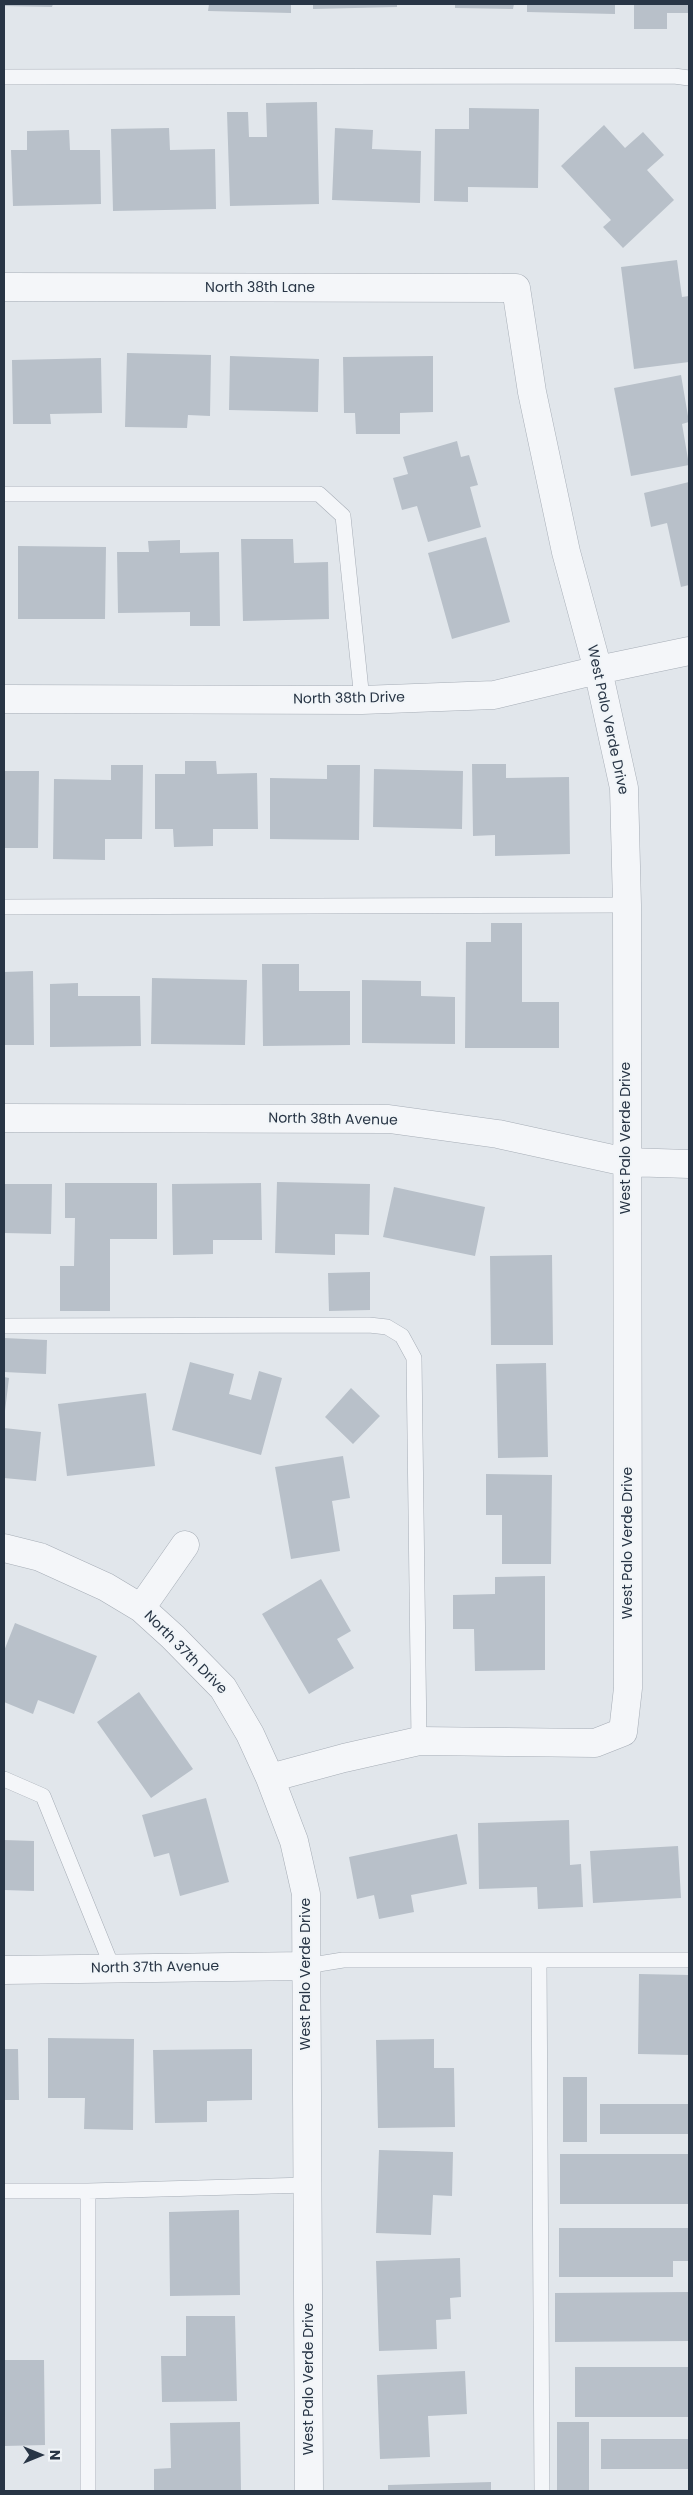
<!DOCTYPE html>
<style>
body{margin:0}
#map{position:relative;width:693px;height:2495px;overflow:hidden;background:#e1e6eb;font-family:Poppins,sans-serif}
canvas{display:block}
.frame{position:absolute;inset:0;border:5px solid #283545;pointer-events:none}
.north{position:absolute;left:15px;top:2430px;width:50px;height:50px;-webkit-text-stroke:4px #f1f5f8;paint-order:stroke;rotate:90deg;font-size:14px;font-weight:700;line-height:20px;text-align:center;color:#283545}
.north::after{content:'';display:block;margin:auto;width:18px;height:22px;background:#283545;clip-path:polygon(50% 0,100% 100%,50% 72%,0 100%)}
</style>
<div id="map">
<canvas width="693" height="2495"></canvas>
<div class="frame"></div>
<div class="north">N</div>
</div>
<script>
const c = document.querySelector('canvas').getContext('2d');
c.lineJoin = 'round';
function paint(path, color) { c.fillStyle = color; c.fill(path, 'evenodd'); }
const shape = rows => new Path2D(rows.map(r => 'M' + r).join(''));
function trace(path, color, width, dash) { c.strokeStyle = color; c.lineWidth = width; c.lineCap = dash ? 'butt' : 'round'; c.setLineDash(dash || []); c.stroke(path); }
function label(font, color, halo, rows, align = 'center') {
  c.font = font + ' Poppins,sans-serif'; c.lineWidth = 4; c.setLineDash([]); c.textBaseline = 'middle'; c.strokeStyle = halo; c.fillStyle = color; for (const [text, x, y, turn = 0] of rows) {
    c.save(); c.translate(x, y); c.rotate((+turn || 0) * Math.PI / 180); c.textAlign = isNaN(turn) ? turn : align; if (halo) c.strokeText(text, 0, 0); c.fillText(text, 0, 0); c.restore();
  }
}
paint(shape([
 [4,4,53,4,52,7,4,6],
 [209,4,291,4,291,13,208,11],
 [313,4,397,4,397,7,313,9],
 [455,4,514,4,513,9,455,8],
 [527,4,615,4,615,14,527,12],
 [634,4,689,4,689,13,667,13,667,29,634,29],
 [317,102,319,204,230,206,227,112,248,112,249,137,267,137,266,103],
 [469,108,539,109,538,188,468,187,468,202,434,201,435,129,469,129],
 [604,125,625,148,643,132,664,155,647,170,674,200,623,248,603,227,611,220,561,166],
 [169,128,170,150,215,149,216,209,113,211,111,129],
 [335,128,373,130,372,149,421,151,420,203,332,200],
 [69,130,70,150,100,150,101,204,13,206,11,150,27,150,27,131],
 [677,260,682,297,689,296,689,362,634,369,621,267],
 [127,353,211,355,210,416,188,415,187,428,125,427],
 [230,356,319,359,318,412,229,410],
 [433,356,433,412,400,413,400,434,356,434,355,413,344,413,343,357],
 [101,358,102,413,50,414,51,424,13,424,12,360],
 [681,375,689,422,682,424,689,465,631,476,614,388],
 [457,441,461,457,469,455,478,485,470,487,481,527,428,542,417,506,402,510,393,478,408,474,403,457],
 [689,482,689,585,681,587,667,523,651,527,644,493],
 [486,537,510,622,452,639,428,553],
 [241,539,293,539,294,563,328,562,329,619,243,621],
 [180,540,180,553,219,552,220,626,190,626,190,612,118,613,117,552,149,552,148,541],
 [18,546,106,547,105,619,18,619],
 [185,761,216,761,217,774,257,773,258,829,213,829,213,846,174,847,173,829,155,829,155,774,185,774],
 [472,764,506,764,506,778,569,777,570,854,495,856,495,835,473,836],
 [111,765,143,765,142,839,105,839,105,860,53,859,54,779,111,780],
 [327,765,360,765,359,840,270,839,270,778,327,779],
 [374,769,463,771,462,829,373,827],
 [4,771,39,771,38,848,4,848],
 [491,923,522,923,522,1002,559,1002,559,1048,465,1048,466,942,491,942],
 [262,964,299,964,299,991,350,991,350,1045,263,1046],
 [33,971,34,1045,4,1045,4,972],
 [152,978,247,980,245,1045,151,1044],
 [362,980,421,981,421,996,455,997,455,1044,362,1043],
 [78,983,78,996,140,996,141,1046,50,1047,50,984],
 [277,1182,370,1184,369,1235,335,1234,335,1255,275,1253],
 [65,1183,157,1183,157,1239,110,1239,110,1311,60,1311,60,1266,74,1266,75,1218,65,1218],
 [261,1183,262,1240,213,1240,213,1254,173,1255,172,1184],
 [4,1184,52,1184,51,1234,4,1233],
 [394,1187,485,1207,475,1256,383,1237],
 [552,1255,553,1345,491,1345,490,1256],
 [370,1272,370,1310,329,1311,328,1273],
 [4,1338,47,1340,46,1374,4,1372],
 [190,1362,234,1374,229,1394,251,1400,259,1371,282,1378,261,1455,172,1430],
 [546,1363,548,1457,498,1458,496,1364],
 [4,1377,9,1378,5,1411,4,1411],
 [351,1388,380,1416,353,1444,325,1417],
 [146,1393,155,1466,67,1476,58,1404],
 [4,1428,41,1432,36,1481,4,1478],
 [343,1456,350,1498,332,1501,340,1551,291,1559,275,1467],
 [486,1474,552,1475,551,1564,502,1564,502,1515,486,1515],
 [545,1576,545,1670,475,1671,474,1629,453,1629,453,1595,495,1594,495,1577],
 [321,1579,351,1631,337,1639,354,1668,309,1694,262,1614],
 [15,1623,97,1656,74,1714,38,1700,33,1714,4,1702,4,1651],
 [139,1692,193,1769,151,1798,97,1722],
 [206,1798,229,1882,180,1896,169,1853,154,1857,142,1815],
 [569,1820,570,1865,581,1864,583,1907,538,1909,537,1887,479,1889,478,1823],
 [457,1834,467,1884,411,1895,414,1912,379,1919,374,1895,357,1899,349,1857],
 [4,1840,34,1841,34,1891,4,1890],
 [678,1846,681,1898,593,1903,590,1851],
 [639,1974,689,1975,689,2055,638,2054],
 [48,2038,134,2039,133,2130,84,2129,85,2098,48,2098],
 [434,2039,434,2068,454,2068,455,2127,378,2128,376,2040],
 [4,2049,18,2049,19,2100,4,2100],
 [252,2049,252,2100,207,2101,207,2122,155,2123,153,2050],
 [563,2077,587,2077,587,2142,563,2142],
 [600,2104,689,2104,689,2134,600,2134],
 [379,2150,453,2152,452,2196,433,2195,431,2235,376,2233],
 [560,2154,689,2154,689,2204,560,2204],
 [239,2210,240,2295,170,2296,169,2212],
 [559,2228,689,2228,689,2261,673,2261,673,2277,559,2277],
 [460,2258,461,2297,450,2298,451,2319,436,2320,437,2349,379,2351,376,2261],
 [689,2292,689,2341,555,2342,555,2293],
 [186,2316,235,2316,237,2401,162,2402,161,2356,186,2356],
 [4,2360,44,2360,45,2445,4,2446],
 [575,2367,689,2367,689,2417,575,2417],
 [465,2371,467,2414,428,2416,430,2457,380,2459,377,2375],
 [240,2422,241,2491,154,2491,154,2469,171,2468,170,2423],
 [557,2422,589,2422,589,2491,557,2491],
 [601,2439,689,2439,689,2469,601,2469],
 [491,2482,491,2491,388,2491,388,2485]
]), '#b8c0c9');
const lane = shape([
 [4,77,674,76,689,78],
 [4,494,319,494,343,516,362,700],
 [4,907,627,905],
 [4,1326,369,1325,387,1327,402,1336,414,1358,419,1741],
 [4,1779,43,1796,113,1969],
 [539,1961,542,2491],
 [306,1966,343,1960,689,1960],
 [4,2191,88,2191,308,2185],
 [88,2491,88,2191]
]);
const street = shape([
 [4,287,516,288,532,392,566,552,598,670,624,788,627,905,628,1688,623,1732,595,1743,419,1741,344,1758,270,1778],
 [4,699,362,700,494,695,598,670,689,651],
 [4,1118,389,1119,498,1134,626,1162,689,1164],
 [4,1548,40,1557,106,1587,141,1608,173,1637,223,1688,250,1734,270,1778,294,1841,306,1894,309,2491],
 [141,1608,185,1545],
 [4,1970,306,1966]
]);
trace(lane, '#a6adb6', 16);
trace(street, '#a6adb6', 29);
trace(lane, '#f4f6f9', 15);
trace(street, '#f4f6f9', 28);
label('14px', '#283545', '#f1f5f8', [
 ["North 38th Lane",260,288],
 ["North 38th Drive",349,699,-1],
 ["West Palo Verde Drive",607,720,78],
 ["North 38th Avenue",333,1120,1],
 ["West Palo Verde Drive",626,1138,-90],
 ["West Palo Verde Drive",628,1543,-90],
 ["North 37th Drive",185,1653,45],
 ["North 37th Avenue",155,1968,-1],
 ["West Palo Verde Drive",306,1974,-90],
 ["West Palo Verde Drive",309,2379,-90]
]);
</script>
